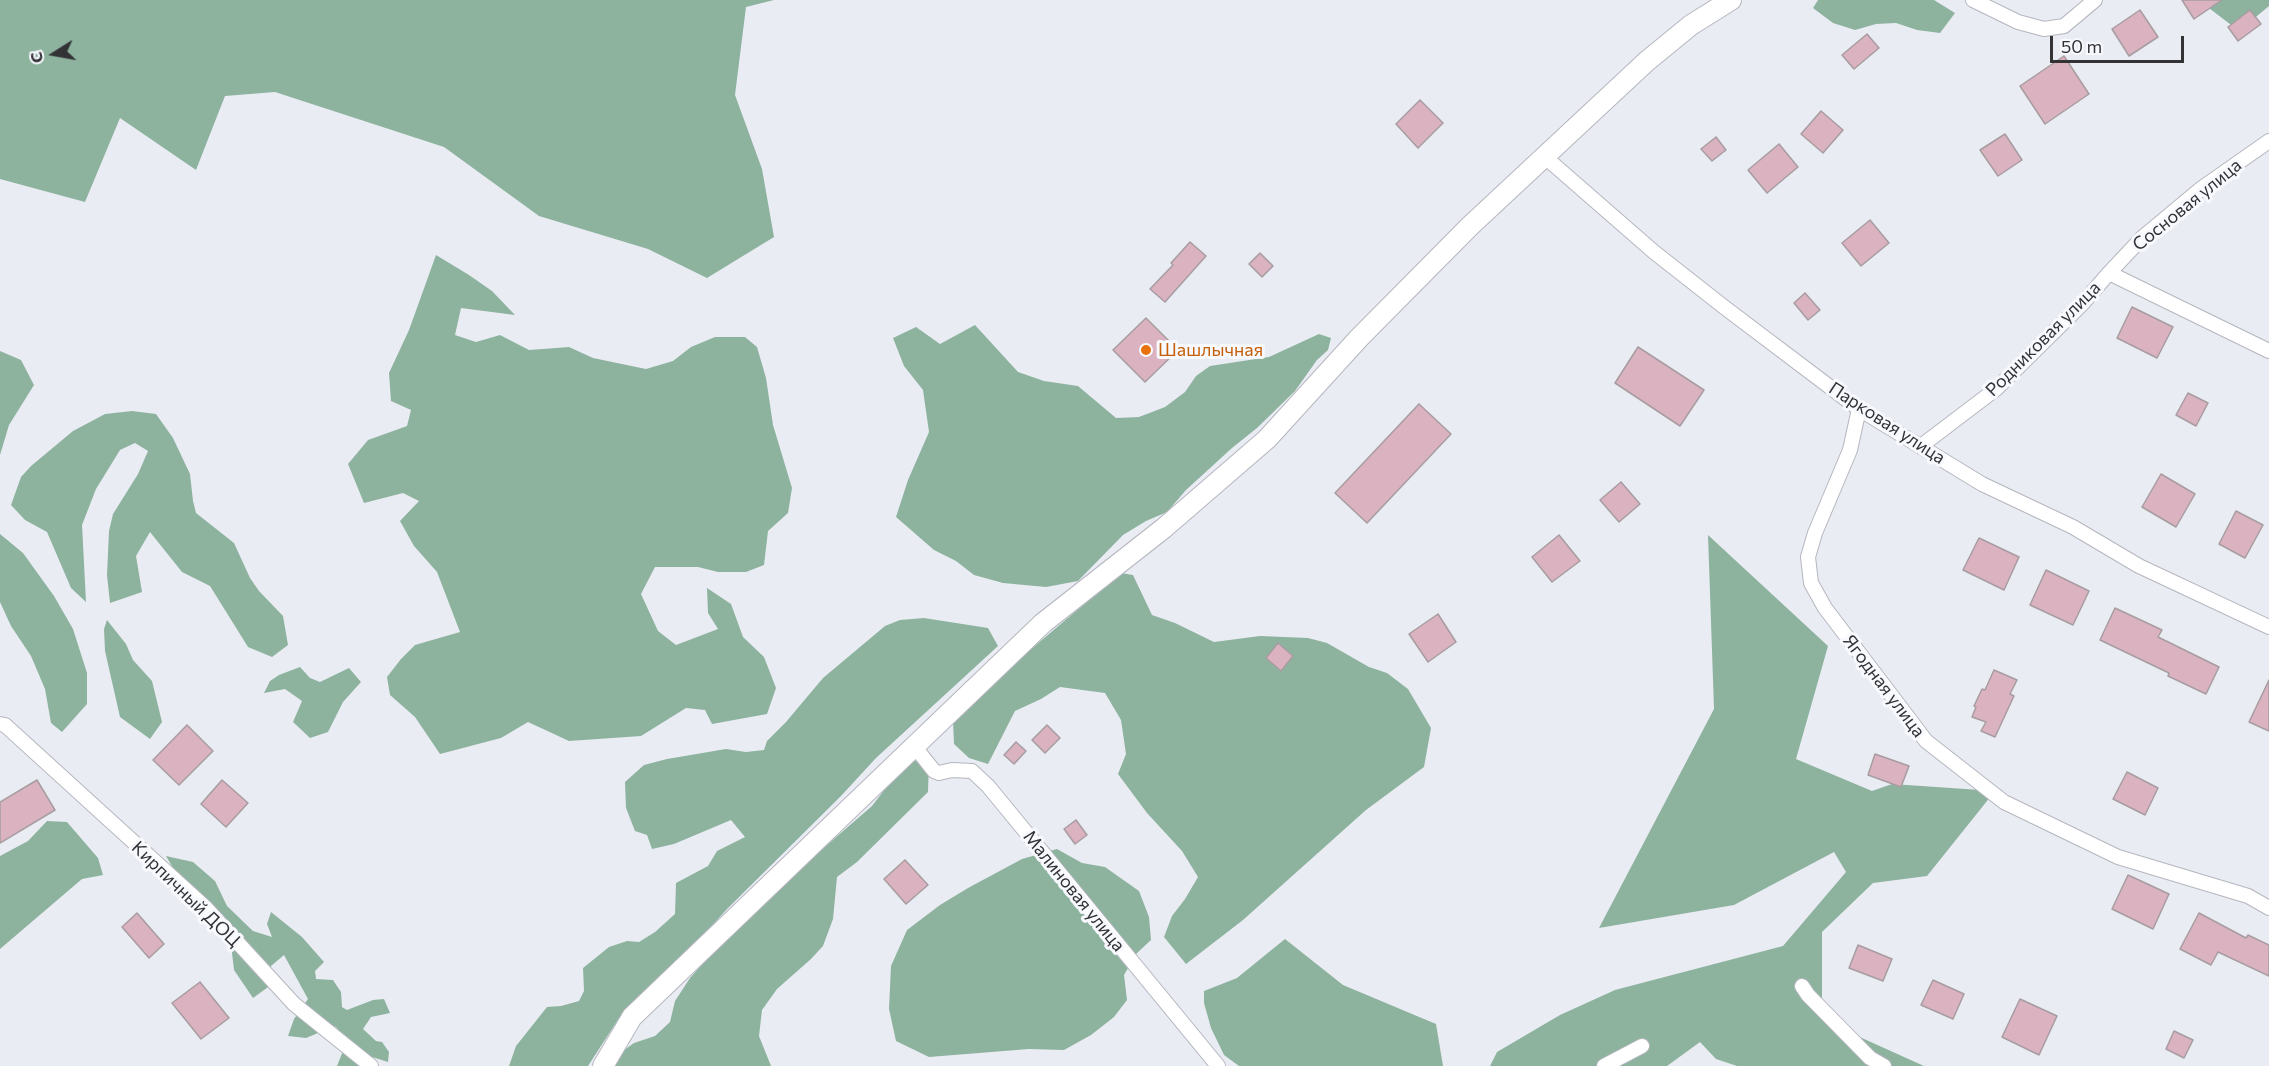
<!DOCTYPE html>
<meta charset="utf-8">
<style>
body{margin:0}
#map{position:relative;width:2269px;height:1066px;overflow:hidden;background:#eaecf4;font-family:Commissioner,sans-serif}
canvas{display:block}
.north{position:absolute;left:24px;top:24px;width:60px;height:60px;-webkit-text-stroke:4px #f8f9fe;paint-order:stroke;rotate:259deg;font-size:16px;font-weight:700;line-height:24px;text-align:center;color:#333336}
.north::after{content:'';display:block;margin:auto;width:21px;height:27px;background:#333336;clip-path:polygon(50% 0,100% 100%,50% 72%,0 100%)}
.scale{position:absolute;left:2050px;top:36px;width:134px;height:27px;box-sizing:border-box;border:3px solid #333336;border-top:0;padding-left:8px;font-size:18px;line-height:21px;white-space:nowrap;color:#333336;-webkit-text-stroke:4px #f8f9fe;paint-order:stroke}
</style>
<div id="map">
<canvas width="2269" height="1066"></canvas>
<div class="north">С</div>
<div class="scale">50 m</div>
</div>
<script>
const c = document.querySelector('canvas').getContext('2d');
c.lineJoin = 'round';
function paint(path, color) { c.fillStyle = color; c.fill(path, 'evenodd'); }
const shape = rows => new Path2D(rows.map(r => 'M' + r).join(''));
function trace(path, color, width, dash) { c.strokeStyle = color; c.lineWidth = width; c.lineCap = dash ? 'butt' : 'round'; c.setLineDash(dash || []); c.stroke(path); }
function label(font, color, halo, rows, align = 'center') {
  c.font = font + ' Commissioner,sans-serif'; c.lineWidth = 6; c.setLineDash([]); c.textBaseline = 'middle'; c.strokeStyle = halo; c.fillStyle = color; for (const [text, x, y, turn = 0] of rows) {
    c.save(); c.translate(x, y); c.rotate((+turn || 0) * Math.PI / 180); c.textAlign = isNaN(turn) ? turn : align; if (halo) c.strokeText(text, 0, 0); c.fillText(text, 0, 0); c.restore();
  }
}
paint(shape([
 [0,0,774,0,746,7,735,95,762,169,774,237,707,278,648,249,539,216,444,147,275,92,225,96,196,170,120,118,85,202,0,179],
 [1818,0,1934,0,1955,13,1940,33,1917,30,1896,23,1876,24,1855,30,1833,23,1813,8],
 [2203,0,2269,0,2269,6,2239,31,2205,5],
 [436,255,469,275,492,291,515,315,461,308,455,335,476,342,500,335,529,350,569,347,593,358,646,369,673,361,691,347,715,337,745,337,757,347,766,378,773,425,792,488,788,513,768,531,764,565,746,572,718,572,698,567,655,567,641,594,658,631,676,645,718,629,708,613,707,588,731,604,743,637,764,657,776,688,767,714,712,724,705,710,686,708,641,736,569,741,528,722,501,738,440,754,415,717,390,695,387,677,401,659,415,645,460,632,437,572,414,546,400,521,419,501,403,493,364,503,348,464,368,440,407,426,411,410,391,401,389,373,409,330],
 [975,325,1018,372,1044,381,1078,386,1116,418,1139,417,1165,407,1185,392,1196,376,1210,366,1269,357,1319,334,1331,338,1328,350,1317,360,1295,391,1257,428,1232,448,1186,490,1167,512,1146,521,1123,535,1078,581,1046,587,1003,583,974,575,956,561,934,550,896,517,908,480,929,432,923,390,904,366,893,338,916,327,940,344],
 [0,351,21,360,34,385,9,425,0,455],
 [132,411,156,414,173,438,190,474,193,501,196,513,234,543,250,578,259,591,283,616,288,645,272,657,248,647,210,586,182,572,150,532,136,556,142,592,110,603,107,575,109,531,113,514,138,474,148,451,135,443,120,450,96,489,82,525,86,602,71,588,47,532,25,520,11,505,21,477,31,466,73,431,105,414],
 [0,534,23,553,54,596,73,629,87,673,87,704,62,732,51,723,45,689,31,656,11,626,0,602],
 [1708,535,1828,646,1796,759,1872,791,1892,784,1995,791,1927,876,1873,883,1822,932,1822,1020,1924,1066,1737,1066,1716,1059,1700,1042,1667,1066,1490,1066,1497,1052,1560,1015,1615,990,1783,946,1846,872,1834,852,1734,905,1599,928,1714,709],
 [1121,573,1133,575,1152,615,1175,623,1214,642,1260,636,1308,638,1327,643,1369,667,1387,673,1408,689,1431,728,1424,767,1366,810,1243,920,1186,964,1164,937,1172,916,1185,899,1198,877,1182,851,1147,813,1118,774,1126,754,1121,720,1105,693,1060,687,1041,699,1015,711,988,764,969,758,954,744,953,720,984,689],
 [924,618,988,628,998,646,876,758,841,796,727,909,682,959,623,1012,588,1066,509,1066,516,1046,547,1007,561,1006,579,1001,584,991,583,968,609,947,627,941,639,942,655,932,675,914,676,883,708,866,717,851,745,837,731,820,674,844,652,849,647,835,635,831,626,808,625,782,644,765,667,759,726,749,746,752,764,750,767,741,786,722,823,678,885,626,900,620],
 [107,620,126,644,133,660,152,681,162,722,150,739,120,717,105,651,104,629],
 [300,667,310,678,320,682,349,668,361,682,343,702,328,732,310,738,293,722,302,701,285,689,264,693,270,681,279,675],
 [914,761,929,761,928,792,857,862,837,877,833,919,823,946,811,959,777,989,762,1010,759,1036,771,1066,612,1066,617,1055,634,1043,655,1036,670,1022,675,1001,690,978,715,950,812,858,872,806,898,772],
 [47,821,67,822,98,858,103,875,82,879,0,949,0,856,28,841],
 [1057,849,1082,863,1105,867,1139,891,1149,917,1151,940,1137,953,1124,975,1127,1000,1114,1017,1091,1035,1064,1050,1029,1049,929,1057,896,1041,889,1009,891,966,907,930,940,905,968,888,1022,859],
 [166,856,193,862,215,881,227,906,253,931,272,937,267,924,271,912,302,937,324,962,315,971,316,979,333,980,341,992,342,1007,347,1010,373,1000,384,999,390,1013,371,1017,363,1029,376,1041,382,1042,389,1052,388,1062,369,1056,368,1066,337,1066,347,1041,336,1027,326,1024,318,1033,306,1038,288,1036,294,1019,308,999,284,955,271,966,271,985,253,998,234,970,230,936,202,900,173,868],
 [1285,939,1343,985,1436,1024,1443,1066,1239,1066,1224,1055,1211,1028,1204,1003,1204,991,1237,978]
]), '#8db39f');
const building = shape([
 [2182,0,2222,0,2194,19,2182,0],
 [2140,10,2158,37,2129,56,2112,29,2140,10],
 [2250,10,2261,24,2238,41,2228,27,2250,10],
 [1867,34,1879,48,1854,69,1842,55,1867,34],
 [2064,56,2089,94,2045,124,2020,86,2064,56],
 [1420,100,1443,123,1418,148,1396,124,1420,100],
 [1821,111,1843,130,1823,153,1801,134,1821,111],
 [2005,134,2022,160,1998,176,1980,150,2005,134],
 [1716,137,1726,150,1712,161,1701,149,1716,137],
 [1779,144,1798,167,1767,193,1748,170,1779,144],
 [1870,220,1889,243,1861,266,1842,243,1870,220],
 [1190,242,1206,256,1165,302,1150,289,1173,265,1171,263,1190,242],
 [1260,253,1273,266,1262,277,1249,264,1260,253],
 [1805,293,1820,310,1808,320,1794,303,1805,293],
 [2132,307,2173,327,2157,358,2117,338,2132,307],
 [1146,318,1178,350,1145,382,1113,350,1146,318],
 [1638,347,1704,390,1680,426,1615,383,1638,347],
 [2188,393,2208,403,2196,426,2176,415,2188,393],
 [1419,404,1451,434,1367,523,1335,493,1419,404],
 [2161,474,2195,494,2176,527,2142,507,2161,474],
 [1621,482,1640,504,1619,522,1600,500,1621,482],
 [2236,511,2263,525,2245,558,2219,544,2236,511],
 [1559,535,1580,561,1552,582,1532,557,1559,535],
 [1979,538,2019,557,2004,590,1963,570,1979,538],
 [2046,570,2089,591,2073,625,2030,605,2046,570],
 [2115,608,2162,630,2158,637,2219,667,2206,694,2168,676,2169,673,2100,640,2115,608],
 [1438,614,1456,642,1428,662,1409,634,1438,614],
 [1278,643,1293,656,1281,671,1266,658,1278,643],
 [1994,670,2017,680,2010,694,2014,696,1995,737,1981,731,1986,722,1972,717,1976,707,1974,706,1982,689,1985,690,1994,670],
 [2269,680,2269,731,2249,722,2269,680],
 [187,725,213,751,179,785,153,760,187,725],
 [1047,725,1060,738,1045,753,1032,740,1047,725],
 [1016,742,1026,751,1014,764,1004,755,1016,742],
 [1875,754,1909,766,1901,787,1868,775,1875,754],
 [2127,772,2158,788,2145,815,2113,799,2127,772],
 [37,780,55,810,0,843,0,802,37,780],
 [222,780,248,803,226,827,201,804,222,780],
 [1076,820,1087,835,1075,844,1064,829,1076,820],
 [905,860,928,885,906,904,884,879,905,860],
 [2128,875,2169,894,2153,929,2112,909,2128,875],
 [137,913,164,944,149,958,122,927,137,913],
 [2199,913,2246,938,2248,935,2269,945,2269,976,2218,952,2211,965,2180,949,2199,913],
 [1858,945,1892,959,1883,981,1849,968,1858,945],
 [1933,980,1964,994,1953,1019,1921,1005,1933,980],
 [200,982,229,1018,201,1039,172,1003,200,982],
 [2020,999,2057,1016,2039,1055,2002,1037,2020,999],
 [2174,1031,2193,1040,2184,1058,2166,1049,2174,1031]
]);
paint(building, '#dab2c0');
trace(building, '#a79da0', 1.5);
const street = shape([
 [1973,0,2018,22,2044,29,2064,26,2095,0],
 [1545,157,1654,252,1724,307,1859,409,1982,484,2073,527,2139,566,2269,627],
 [2109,273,2142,238,2202,188,2269,141],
 [1859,409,1850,450,1815,533,1808,557,1811,583,1825,608,1926,741,2004,802,2118,857,2248,896,2269,908],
 [1921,446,1996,389,2083,303,2109,273,2269,351],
 [0,724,5,725,206,908,294,1004,371,1066],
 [915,747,934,771,939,773,952,770,972,771,988,786,1218,1066],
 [1802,986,1808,995,1870,1058,1884,1066],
 [1604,1066,1642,1046]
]);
const secondary = shape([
 [603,1066,632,1017,1043,623,1164,528,1267,439,1359,338,1470,226,1647,61,1691,25,1731,0]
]);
trace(street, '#b5b6bf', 16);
trace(secondary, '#b5b6bf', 22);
trace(street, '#fff', 14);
trace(secondary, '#fff', 20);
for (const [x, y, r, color] of [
 [1146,350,6,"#e8710a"]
]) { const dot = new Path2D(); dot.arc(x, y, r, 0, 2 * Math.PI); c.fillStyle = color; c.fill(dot); trace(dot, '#f8f9fe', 2); }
label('18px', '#333336', '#f8f9fe', [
 ["Сосновая улица",2187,205,-39],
 ["Родниковая улица",2043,339,-45],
 ["Парковая улица",1887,423,33],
 ["Ягодная улица",1884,686,53],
 ["Малиновая улица",1074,891,51],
 ["Кирпичный ДОЦ",186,894,44]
]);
label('18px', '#c56008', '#f8f9fe', [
 ["Шашлычная",1158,350]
], 'left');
</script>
